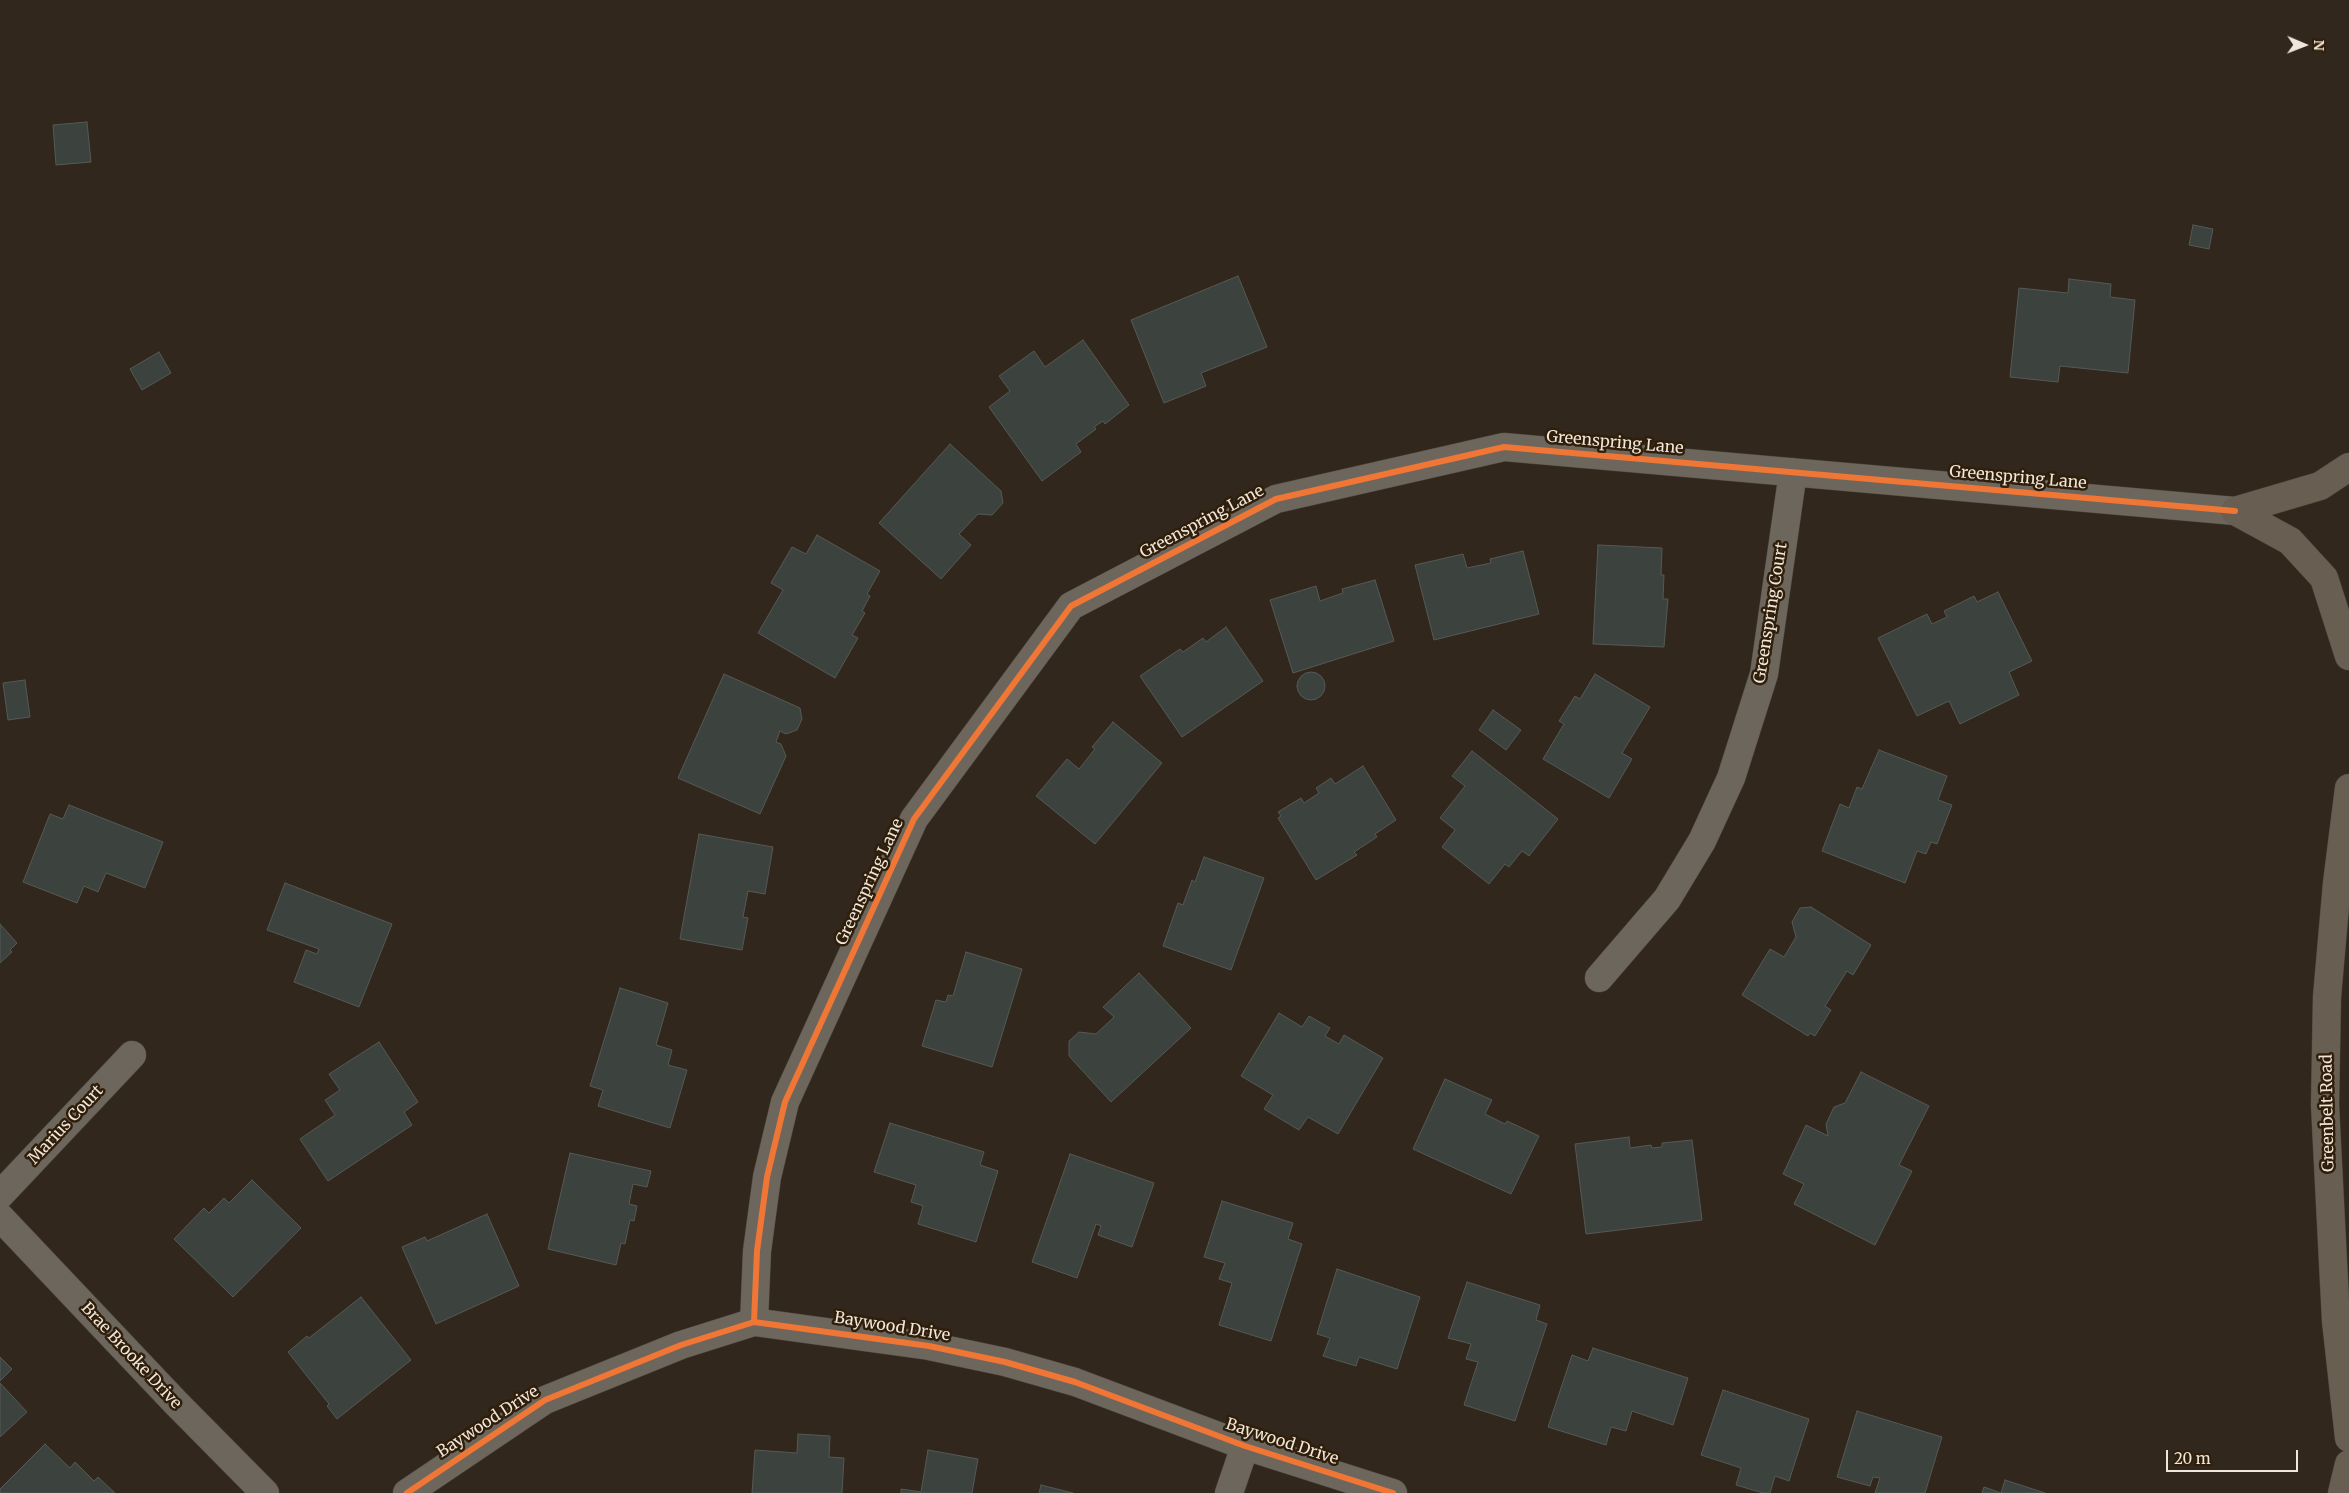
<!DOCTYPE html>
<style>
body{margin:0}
#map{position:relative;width:2349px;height:1493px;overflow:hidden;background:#31271c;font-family:Merriweather,serif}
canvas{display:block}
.north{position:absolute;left:2279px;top:20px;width:50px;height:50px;-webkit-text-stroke:4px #2f1e0a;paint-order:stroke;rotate:91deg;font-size:14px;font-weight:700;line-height:20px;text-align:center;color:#f1e6da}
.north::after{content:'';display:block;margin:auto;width:18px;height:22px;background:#f1e6da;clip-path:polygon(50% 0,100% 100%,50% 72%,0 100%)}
.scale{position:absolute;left:2166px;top:1450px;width:132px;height:22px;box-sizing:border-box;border:2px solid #f1e6da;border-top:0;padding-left:6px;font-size:15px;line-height:18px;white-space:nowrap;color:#f1e6da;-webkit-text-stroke:4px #2f1e0a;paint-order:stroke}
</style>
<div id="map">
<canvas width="2349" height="1493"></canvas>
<div class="north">N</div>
<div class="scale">20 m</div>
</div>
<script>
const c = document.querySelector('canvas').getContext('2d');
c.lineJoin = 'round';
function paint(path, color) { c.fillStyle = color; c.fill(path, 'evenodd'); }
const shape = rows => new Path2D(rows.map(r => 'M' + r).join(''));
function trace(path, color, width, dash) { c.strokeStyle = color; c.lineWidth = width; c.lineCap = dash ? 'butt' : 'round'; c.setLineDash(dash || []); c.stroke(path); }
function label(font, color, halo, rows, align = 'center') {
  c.font = font + ' Merriweather,serif'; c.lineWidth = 5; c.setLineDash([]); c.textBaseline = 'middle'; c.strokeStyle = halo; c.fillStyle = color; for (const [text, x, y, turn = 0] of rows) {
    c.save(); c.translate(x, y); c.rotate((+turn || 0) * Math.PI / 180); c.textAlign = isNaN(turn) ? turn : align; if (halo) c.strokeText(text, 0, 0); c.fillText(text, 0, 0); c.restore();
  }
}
const building = shape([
 [87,122,91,162,56,165,53,125,87,122],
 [2193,225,2213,229,2209,249,2189,245,2193,225],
 [1238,276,1267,347,1201,373,1206,386,1164,403,1131,320,1238,276],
 [2069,279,2111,284,2110,297,2135,300,2128,373,2060,366,2058,382,2010,377,2019,288,2068,293,2069,279],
 [1083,340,1129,405,1105,424,1103,421,1094,427,1096,429,1076,444,1081,452,1042,481,989,407,1010,391,999,376,1034,351,1045,367,1083,340],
 [159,352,171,373,142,390,130,369,159,352],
 [950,444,1001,491,1003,503,992,515,978,514,959,534,971,545,941,579,879,523,950,444],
 [817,535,880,571,867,594,870,596,862,611,865,613,852,635,858,638,835,678,758,633,783,590,771,583,792,547,806,554,817,535],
 [1598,545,1662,548,1661,575,1664,575,1663,599,1668,599,1664,647,1593,644,1598,545],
 [1523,551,1539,614,1434,640,1415,565,1463,554,1467,568,1491,563,1490,559,1523,551],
 [1375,580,1394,641,1293,673,1270,600,1316,586,1320,601,1343,593,1342,589,1375,580],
 [1998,592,2032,661,2009,672,2019,695,1960,724,1949,701,1917,716,1878,638,1927,614,1932,624,1947,617,1944,611,1974,596,1977,602,1998,592],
 [1226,627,1263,681,1182,737,1140,676,1180,649,1183,652,1203,638,1206,642,1226,627],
 '1297 686a14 14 0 1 1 28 0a14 14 0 1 1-28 0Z',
 [724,674,800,708,802,719,797,730,786,734,780,731,776,742,781,744,786,756,760,814,678,778,724,674],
 [1595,674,1650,707,1622,753,1632,759,1609,798,1543,759,1564,724,1559,721,1575,696,1580,699,1595,674],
 [25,680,30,717,8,720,3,683,25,680],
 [1493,710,1521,730,1506,750,1479,730,1493,710],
 [1113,722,1162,763,1095,844,1036,796,1067,759,1079,769,1095,749,1092,747,1113,722],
 [1879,750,1947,776,1938,800,1952,805,1937,844,1931,842,1926,854,1917,851,1905,883,1822,851,1840,804,1849,808,1857,787,1862,789,1879,750],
 [1472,751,1558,819,1529,856,1522,851,1509,867,1505,864,1489,884,1442,847,1455,830,1440,818,1465,786,1452,776,1472,751],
 [1363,766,1396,820,1375,834,1377,837,1354,852,1357,855,1316,880,1278,818,1281,816,1278,812,1301,798,1304,803,1319,793,1316,788,1331,778,1335,784,1363,766],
 [69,805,163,842,145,888,106,873,98,892,84,886,77,903,23,882,50,814,63,819,69,805],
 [699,834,773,847,765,894,748,891,743,917,748,918,742,950,680,939,699,834],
 [1204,857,1264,878,1231,970,1163,946,1178,903,1183,905,1192,880,1195,882,1204,857],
 [285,883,392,924,359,1007,294,982,306,950,317,954,319,949,267,930,285,883],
 [1811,907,1871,945,1853,975,1847,971,1825,1006,1831,1010,1815,1036,1810,1033,1808,1036,1742,995,1770,949,1784,957,1796,937,1792,922,1800,908,1811,907],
 [0,924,17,943,10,950,12,952,0,963,0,924],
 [966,952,1022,969,992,1067,922,1046,936,1000,946,1002,948,995,953,996,966,952],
 [1139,973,1191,1028,1111,1102,1069,1056,1069,1041,1079,1032,1096,1034,1114,1017,1103,1007,1139,973],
 [620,988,668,1003,656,1045,672,1050,668,1065,687,1070,670,1128,598,1106,603,1090,590,1086,620,988],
 [1279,1013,1302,1027,1309,1016,1330,1028,1325,1036,1339,1044,1344,1035,1383,1058,1338,1134,1308,1117,1299,1130,1264,1109,1273,1095,1241,1076,1279,1013],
 [379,1042,418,1102,404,1112,412,1125,328,1181,300,1139,335,1115,325,1100,340,1090,329,1074,379,1042],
 [1861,1072,1929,1106,1899,1165,1912,1171,1875,1245,1794,1204,1804,1184,1783,1174,1806,1125,1828,1136,1826,1124,1834,1107,1845,1103,1861,1072],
 [1445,1079,1492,1100,1485,1114,1505,1124,1507,1121,1539,1136,1511,1194,1413,1149,1445,1079],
 [890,1123,984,1152,980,1165,998,1171,976,1242,918,1224,923,1206,911,1202,916,1185,874,1172,890,1123],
 [1629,1137,1630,1148,1651,1145,1652,1148,1662,1147,1662,1143,1692,1140,1702,1220,1586,1234,1575,1144,1629,1137],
 [570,1153,651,1171,647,1187,633,1184,629,1204,637,1206,634,1221,630,1220,625,1244,621,1243,616,1265,548,1249,570,1153],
 [1070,1154,1154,1183,1132,1247,1098,1235,1101,1226,1096,1224,1077,1278,1032,1262,1070,1154],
 [252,1180,301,1228,233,1297,174,1239,204,1208,209,1213,224,1198,229,1203,252,1180],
 [1222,1201,1293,1223,1288,1239,1302,1244,1271,1341,1219,1325,1232,1283,1219,1279,1225,1263,1204,1257,1222,1201],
 [487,1214,519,1286,436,1324,402,1247,425,1237,427,1241,487,1214],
 [1337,1269,1420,1297,1397,1369,1359,1357,1356,1366,1323,1356,1330,1338,1317,1334,1337,1269],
 [1467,1282,1540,1305,1536,1320,1547,1324,1515,1421,1464,1405,1478,1362,1466,1359,1471,1344,1448,1338,1467,1282],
 [361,1297,411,1360,337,1419,327,1406,329,1404,288,1352,307,1336,309,1338,361,1297],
 [1593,1348,1688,1378,1673,1425,1632,1411,1626,1431,1611,1427,1606,1445,1548,1427,1572,1355,1588,1361,1593,1348],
 [0,1357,12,1369,0,1381,0,1357],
 [0,1383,27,1412,0,1437,0,1383],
 [1723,1390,1809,1419,1789,1481,1775,1476,1770,1493,1763,1493,1736,1485,1741,1468,1701,1455,1723,1390],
 [1857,1411,1942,1437,1925,1493,1875,1493,1880,1478,1873,1477,1870,1486,1837,1477,1857,1411],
 [798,1434,830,1436,829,1457,844,1458,842,1493,752,1493,755,1450,797,1453,798,1434],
 [45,1444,70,1468,75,1462,94,1481,98,1477,115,1493,0,1493,0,1489,45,1444],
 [928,1450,978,1459,972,1493,901,1493,901,1489,921,1492,928,1450],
 [2005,1480,2045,1493,1982,1493,1984,1487,2001,1493,2005,1480],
 [1041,1485,1073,1493,1039,1493,1041,1485]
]);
paint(building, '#3c433f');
trace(building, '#565955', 1);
const minor = shape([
 [1599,978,1667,899,1702,841,1731,778,1764,674,1793,472],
 [0,1195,132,1055],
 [0,1217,176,1403,265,1493],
 [754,1322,757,1251,767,1177,785,1102,914,819,1071,606,1276,499,1504,447,2235,511],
 [407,1493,545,1400,681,1345,754,1322,929,1346,1005,1362,1075,1382,1245,1446,1393,1493],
 [1229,1493,1245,1446]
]);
const primary = shape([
 [2235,511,2290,541,2324,578,2349,656],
 [2235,511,2320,486,2349,467],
 [2349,788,2337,883,2327,997,2325,1105,2336,1321,2349,1438],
 [2342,1493,2349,1464]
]);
trace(minor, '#4b433a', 29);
trace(primary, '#4b433a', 29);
trace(minor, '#6d665d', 28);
trace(primary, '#685e52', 28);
trace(shape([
 [754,1322,757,1251,767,1177,785,1102,914,819,1071,606,1276,499,1504,447,2235,511],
 [407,1493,545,1400,681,1345,754,1322,929,1346,1005,1362,1075,1382,1245,1446,1393,1493]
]), '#f07635', 6);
label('16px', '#f1e6da', '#2f1e0a', [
 ["Greenspring Lane",1615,443,5],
 ["Greenspring Lane",2018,478,5],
 ["Greenspring Lane",1202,522,-28],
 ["Greenspring Court",1771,613,-81],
 ["Greenspring Lane",870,882,-65],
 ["Greenbelt Road",2328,1113,-91],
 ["Marius Court",66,1125,-47],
 ["Baywood Drive",892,1327,9],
 ["Brae Brooke Drive",131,1356,47],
 ["Baywood Drive",488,1422,-33],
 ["Baywood Drive",1282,1442,18]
]);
</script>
